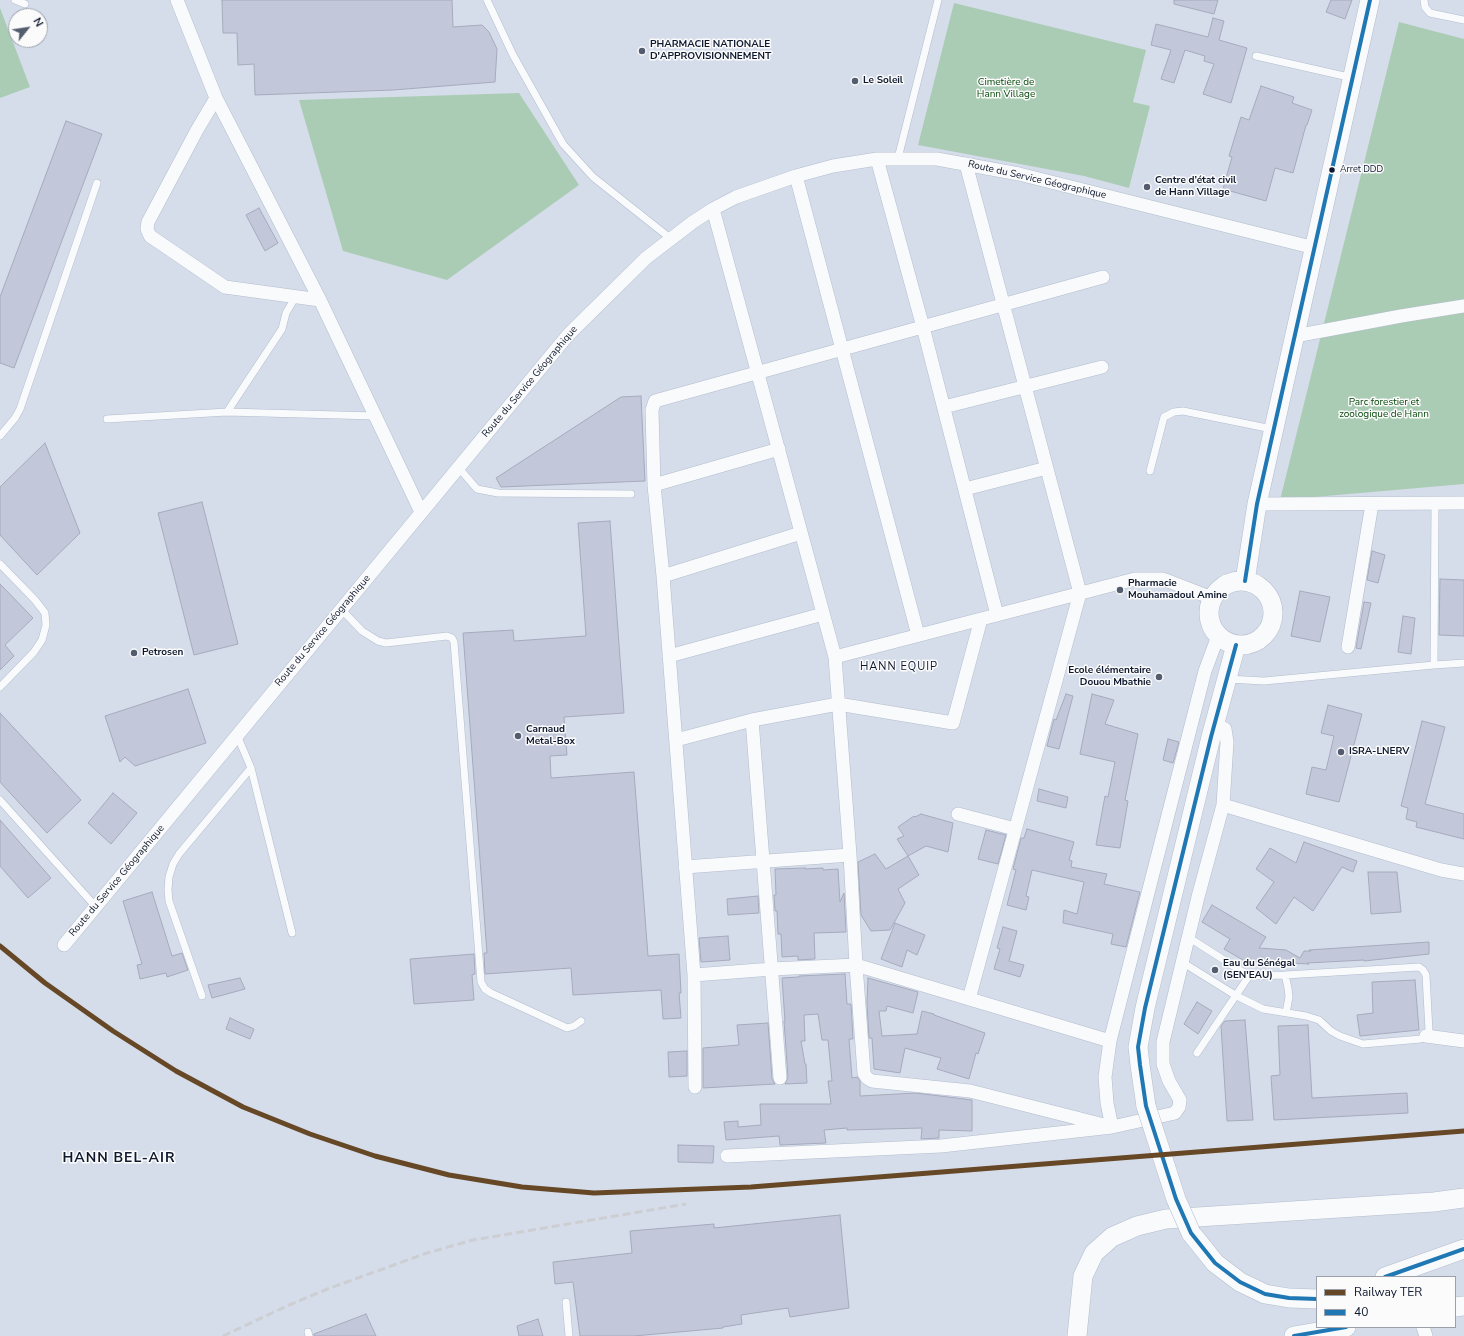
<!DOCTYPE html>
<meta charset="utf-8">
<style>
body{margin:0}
#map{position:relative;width:1464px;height:1336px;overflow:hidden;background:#d5ddeb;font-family:"Nunito Sans",sans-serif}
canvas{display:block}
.legend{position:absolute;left:1316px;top:1276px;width:140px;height:52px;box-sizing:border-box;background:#fbfbfb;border:1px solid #9ca0a9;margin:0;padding:5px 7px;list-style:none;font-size:12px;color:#0e182e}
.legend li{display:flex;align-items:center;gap:8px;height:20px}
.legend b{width:20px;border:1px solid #9ca0a9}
.north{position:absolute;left:8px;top:8px;width:40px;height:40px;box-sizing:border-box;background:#fbfbfb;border:1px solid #9ca0a9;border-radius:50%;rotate:60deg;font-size:11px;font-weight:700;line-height:16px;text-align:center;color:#0e182e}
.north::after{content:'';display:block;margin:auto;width:14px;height:18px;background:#545d70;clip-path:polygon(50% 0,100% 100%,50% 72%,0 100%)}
</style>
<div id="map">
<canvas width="1464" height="1336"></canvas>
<ul class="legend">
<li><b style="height:5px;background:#664827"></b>Railway TER</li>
<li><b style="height:5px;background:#1f78b4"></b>40</li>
</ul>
<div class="north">N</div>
</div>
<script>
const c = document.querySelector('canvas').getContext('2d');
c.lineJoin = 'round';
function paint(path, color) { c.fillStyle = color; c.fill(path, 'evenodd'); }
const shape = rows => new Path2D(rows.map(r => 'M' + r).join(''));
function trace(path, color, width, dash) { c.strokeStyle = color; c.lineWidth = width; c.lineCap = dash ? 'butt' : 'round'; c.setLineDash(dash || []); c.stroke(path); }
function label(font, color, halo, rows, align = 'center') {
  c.font = font + ' "Nunito Sans",sans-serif'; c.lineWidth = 3; c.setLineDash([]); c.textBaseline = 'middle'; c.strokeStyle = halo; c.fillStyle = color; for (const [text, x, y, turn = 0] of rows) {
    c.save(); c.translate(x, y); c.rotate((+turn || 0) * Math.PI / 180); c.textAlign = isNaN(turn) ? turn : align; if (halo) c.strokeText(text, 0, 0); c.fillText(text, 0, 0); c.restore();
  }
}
paint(shape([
 [954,3,1146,50,1133,102,1150,106,1129,188,1084,176,918,145],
 [0,8,30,87,0,98],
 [1399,22,1464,39,1464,484,1280,500],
 [519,93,579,185,447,280,343,251,299,100]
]), '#abccb4');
const building = shape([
 [222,0,452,0,453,27,482,25,489,32,497,49,495,82,393,90,255,95,254,64,238,65,237,33,223,33,222,0],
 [1174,0,1218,0,1214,14,1174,4,1174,0],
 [1331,0,1352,0,1345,19,1326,12,1331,0],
 [1213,18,1224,21,1219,40,1247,48,1231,103,1203,94,1214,64,1204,61,1205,56,1185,50,1174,83,1161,79,1171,50,1151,45,1156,24,1208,37,1213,18],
 [1261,86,1294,97,1292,103,1312,110,1307,125,1306,125,1293,173,1275,168,1266,201,1223,189,1232,157,1229,156,1241,117,1249,120,1261,86],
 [66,121,102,134,14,368,0,363,0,297,66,121],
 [259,208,278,243,265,251,246,215,259,208],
 [641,396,645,481,501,487,496,478,621,397,641,396],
 [45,443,80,533,37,575,0,535,0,487,45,443],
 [202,502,238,644,194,655,158,513,202,502],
 [610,521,624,713,564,717,567,755,550,756,551,778,634,772,648,956,679,954,681,993,679,993,681,1018,663,1019,661,990,573,995,571,968,485,974,484,953,487,953,463,633,513,630,514,641,586,636,578,523,610,521],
 [1372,551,1385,555,1378,583,1367,580,1372,551],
 [1440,579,1464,580,1464,636,1439,635,1440,579],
 [0,584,33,618,5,645,14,656,0,670,0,584],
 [1300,591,1330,597,1320,642,1291,636,1300,591],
 [1364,602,1371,603,1361,649,1356,648,1364,602],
 [1403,616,1415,618,1411,654,1398,652,1403,616],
 [188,689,206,743,135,766,125,757,120,762,105,716,188,689],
 [1066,694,1073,696,1059,749,1047,746,1054,719,1056,720,1066,694],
 [1092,694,1114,700,1105,724,1138,734,1125,800,1128,801,1120,848,1096,845,1105,796,1108,797,1115,762,1080,754,1092,694],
 [1328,705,1362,714,1339,802,1306,794,1312,767,1326,770,1334,736,1321,733,1328,705],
 [0,713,81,800,47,833,0,782,0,713],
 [1422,721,1445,727,1425,804,1464,814,1464,839,1416,827,1417,822,1406,819,1408,808,1401,806,1422,721],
 [1168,739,1179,742,1173,763,1163,760,1168,739],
 [1039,789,1068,797,1066,808,1037,801,1039,789],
 [113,793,137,813,111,844,88,823,113,793],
 [921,814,953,823,948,852,926,846,908,856,897,839,904,836,898,827,914,816,915,817,921,814],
 [0,820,51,878,28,898,0,866,0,820],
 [1027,829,1074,842,1069,860,1072,861,1071,867,1107,874,1104,884,1140,892,1126,947,1111,944,1113,934,1063,923,1064,910,1077,914,1084,882,1032,870,1026,896,1029,897,1026,910,1007,905,1016,870,1013,869,1021,838,1024,838,1027,829],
 [986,830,1006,835,998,864,978,859,986,830],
 [1304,842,1357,861,1353,872,1342,867,1313,911,1294,897,1276,924,1256,908,1274,882,1256,869,1270,848,1296,863,1304,842],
 [875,854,886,869,908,856,919,875,898,889,905,903,890,930,871,931,861,915,858,862,875,854],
 [805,868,805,869,823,868,823,870,838,869,840,902,844,893,846,932,814,933,815,959,798,960,798,956,782,957,781,934,778,934,777,911,775,911,774,895,776,895,775,869,805,868],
 [1368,872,1397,872,1401,912,1371,914,1368,872],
 [152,892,172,956,182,953,188,970,167,977,166,973,140,979,137,965,142,964,123,901,152,892],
 [758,896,759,913,728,915,727,899,758,896],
 [1212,905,1266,937,1259,948,1286,950,1300,958,1304,951,1311,951,1309,950,1429,942,1429,954,1364,961,1364,960,1307,963,1309,964,1252,961,1250,964,1224,949,1230,939,1202,922,1212,905],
 [895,923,925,935,917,955,907,950,902,967,881,959,895,923],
 [1003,927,1017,931,1009,961,1024,965,1020,977,994,969,1000,949,997,948,1003,927],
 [728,936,730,960,701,962,699,938,728,936],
 [474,954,475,974,472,975,474,1000,414,1004,410,959,474,954],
 [845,974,847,1004,851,1004,853,1039,849,1039,852,1078,857,1077,860,1081,860,1096,916,1093,972,1100,972,1131,939,1130,939,1138,921,1139,922,1128,847,1130,847,1128,824,1130,826,1143,780,1145,779,1136,726,1140,724,1122,738,1121,738,1127,761,1125,760,1104,831,1104,828,1081,832,1081,828,1040,822,1040,818,1014,804,1015,805,1041,801,1041,805,1064,806,1064,807,1083,785,1084,788,1077,784,1021,785,1021,782,978,799,977,799,976,845,974],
 [240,978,245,989,212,998,208,985,240,978],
 [868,978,918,992,913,1013,887,1006,886,1011,879,1011,882,1036,917,1034,922,1011,934,1014,934,1015,985,1033,978,1054,976,1053,969,1079,937,1069,941,1058,905,1048,900,1073,874,1069,872,1038,869,1038,867,1003,868,978],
 [1415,980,1419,1030,1360,1036,1357,1015,1373,1013,1372,982,1415,980],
 [1197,1002,1212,1011,1198,1034,1184,1024,1197,1002],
 [230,1018,254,1029,250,1039,226,1029,230,1018],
 [1245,1020,1253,1120,1227,1121,1221,1026,1225,1021,1245,1020],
 [768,1023,772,1079,775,1084,703,1088,703,1048,739,1045,737,1025,768,1023],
 [1308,1025,1312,1098,1407,1093,1408,1113,1274,1120,1271,1076,1280,1075,1278,1026,1308,1025],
 [687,1051,687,1076,669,1077,668,1052,687,1051],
 [678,1145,714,1146,713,1163,678,1162,678,1145],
 [840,1215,849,1308,790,1317,788,1308,741,1315,742,1324,723,1327,723,1328,634,1336,580,1336,573,1282,555,1284,553,1262,632,1253,630,1231,714,1224,714,1228,840,1215],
 [366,1314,376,1336,314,1336,314,1334,366,1314],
 [538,1319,543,1336,519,1336,517,1326,538,1319]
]);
paint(building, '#c2c7da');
trace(building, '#a6aabc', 1);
const lane = shape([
 [15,0,25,4],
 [487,0,513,55,563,144,593,177,670,238],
 [1424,0,1425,7,1430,13,1464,20],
 [1256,56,1353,78],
 [898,158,938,0],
 [227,412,282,329,286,313,296,296],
 [107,419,227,412,376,416],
 [0,436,15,418,20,409,97,183],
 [458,467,477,489,498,493,631,494],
 [1150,471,1164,417,1174,412,1183,411,1272,429],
 [0,564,35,600,45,613,46,625,42,640,34,652,0,687],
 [341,609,362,631,378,641,386,643,447,636,452,638,454,642,481,982,485,989,491,993,567,1028,574,1026,581,1021],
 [1434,665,1435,504],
 [1227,679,1264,681,1434,665,1464,663],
 [237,735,251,768,292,933],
 [0,800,96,907],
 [1182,962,1235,995,1263,1009,1306,1016,1319,1020,1331,1031,1340,1036,1363,1044,1421,1039,1426,1036,1429,1031,1426,975,1423,970,1419,967,1285,975,1249,976,1188,937],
 [1285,975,1288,988,1289,997,1286,1013],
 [202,996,169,901,168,890,169,877,173,864,179,854,251,768],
 [1197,1053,1249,976],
 [566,1302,569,1336],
 [308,1332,309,1336]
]);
const street = shape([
 [177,0,216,98,320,300,421,512],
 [216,98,197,130,148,222,147,229,150,236,225,287,320,300],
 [877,159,923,327,997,615],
 [966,164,1080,593,969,999],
 [796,176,918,635],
 [713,209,835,657,850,855,856,965,864,1073,867,1078,872,1081,970,1091,1112,1127],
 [1295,336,1401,316,1464,306],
 [944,407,1102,367],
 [654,485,779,449],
 [965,489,1047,468],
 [1257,504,1464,503],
 [663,576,801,533],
 [1348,647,1372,504],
 [669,656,823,614],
 [835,657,1135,579,1163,579,1212,598],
 [676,740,752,720],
 [1223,805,1441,870,1464,874],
 [958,814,1015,829],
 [685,867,850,855],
 [64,945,568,335,646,258,693,222,713,209,736,197,796,176,833,166,877,159,937,159,1019,174,1315,248],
 [694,975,772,969,856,965,1110,1041],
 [1426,1036,1464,1041],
 [780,1078,752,720,838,704,953,723,981,619],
 [695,1087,694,975,663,576,654,485,652,410,655,401,1103,277],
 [1112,1127,1107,1103,1105,1077,1110,1041,1205,671,1218,636],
 [727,1156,941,1146,1112,1127,1175,1113,1179,1107,1180,1100,1169,1081,1163,1064,1163,1042,1198,897,1223,805,1227,742,1225,729,1214,724],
 [1423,1327,1426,1336]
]);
const secondary = shape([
 '1209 613a32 32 0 1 1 64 0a32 32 0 1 1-64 0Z',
 [1245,581,1257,504,1370,0],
 [1146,1106,1140,1065,1138,1047,1145,1008,1211,737,1236,645],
 [1191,1233,1215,1263,1240,1282,1265,1294,1289,1298,1317,1299],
 [1385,1277,1464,1249],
 [1455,1307,1464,1306],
 [1077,1336,1083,1276,1094,1253,1112,1237,1137,1226,1166,1219,1434,1202,1464,1198],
 [1294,1336,1346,1327]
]);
trace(lane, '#b3bccd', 8);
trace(street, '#b3bccd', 14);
trace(secondary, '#b3bccd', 20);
trace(lane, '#f9fafc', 7);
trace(street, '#f9fafc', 13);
trace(secondary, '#f9fafc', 19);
trace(shape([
 [223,1336,289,1305,330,1288,427,1253,473,1240,686,1204]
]), '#ccced2', 3, [8, 4]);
const secondaryBridge = shape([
 [1146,1106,1176,1199,1191,1233]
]);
trace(secondaryBridge, '#b3bccd', 20, []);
trace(secondaryBridge, '#f9fafc', 19);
trace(shape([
 [1245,581,1257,504,1370,0],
 [1236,645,1211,737,1145,1008,1138,1047,1140,1065,1146,1106,1176,1199,1191,1233,1215,1263,1240,1282,1265,1294,1289,1298,1317,1299],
 [1385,1277,1464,1249],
 [1294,1336,1346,1327]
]), '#1f78b4', 4);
trace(shape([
 [0,946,45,983,113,1031,176,1071,243,1107,310,1134,375,1156,449,1175,522,1187,594,1193,751,1187,1464,1131]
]), '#664827', 5);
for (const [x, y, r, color] of [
 [642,51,4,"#545d70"],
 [855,81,4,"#545d70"],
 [1332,170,3.5,"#0e182e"],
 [1147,187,4,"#545d70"],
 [1120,590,4,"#545d70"],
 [134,653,4,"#545d70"],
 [1159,677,4,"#545d70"],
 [518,736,4,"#545d70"],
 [1341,752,4,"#545d70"],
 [1215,970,4,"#545d70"]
]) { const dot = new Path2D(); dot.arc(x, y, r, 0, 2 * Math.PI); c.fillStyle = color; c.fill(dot); trace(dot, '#fbfbfb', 1.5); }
label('9px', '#0e182e', '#fbfbfb', [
 ["Arret DDD",1340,170]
], 'left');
label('bold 10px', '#0e182e', '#fbfbfb', [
 ["PHARMACIE NATIONALE",650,45],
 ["D'APPROVISIONNEMENT",650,57],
 ["Le Soleil",863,81],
 ["Centre d’état civil",1155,181],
 ["de Hann Village",1155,193],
 ["Pharmacie",1128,584],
 ["Mouhamadoul Amine",1128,596],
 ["Petrosen",142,653],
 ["Ecole élémentaire",1151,671,"right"],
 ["Douou Mbathie",1151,683,"right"],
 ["Carnaud",526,730],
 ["Metal-Box",526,742],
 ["ISRA-LNERV",1349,752],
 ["Eau du Sénégal",1223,964],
 ["(SEN'EAU)",1223,976]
], 'left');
label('10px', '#074a0c', '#fbfbfb', [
 ["Cimetière de",1006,83],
 ["Hann Village",1006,95],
 ["Parc forestier et",1384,403],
 ["zoologique de Hann",1384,415]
]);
label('10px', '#0e182e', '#fbfbfb', [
 ["Route du Service Géographique",1037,180,13],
 ["Route du Service Géographique",530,382,-50],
 ["Route du Service Géographique",323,631,-50],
 ["Route du Service Géographique",117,881,-50]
]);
c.letterSpacing = '1px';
label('11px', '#0e182e', '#fbfbfb', [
 ["HANN EQUIP",899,667]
]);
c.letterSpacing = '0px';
c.letterSpacing = '1px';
label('bold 14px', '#0e182e', '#fbfbfb', [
 ["HANN BEL-AIR",119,1159]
]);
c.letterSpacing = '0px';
</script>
